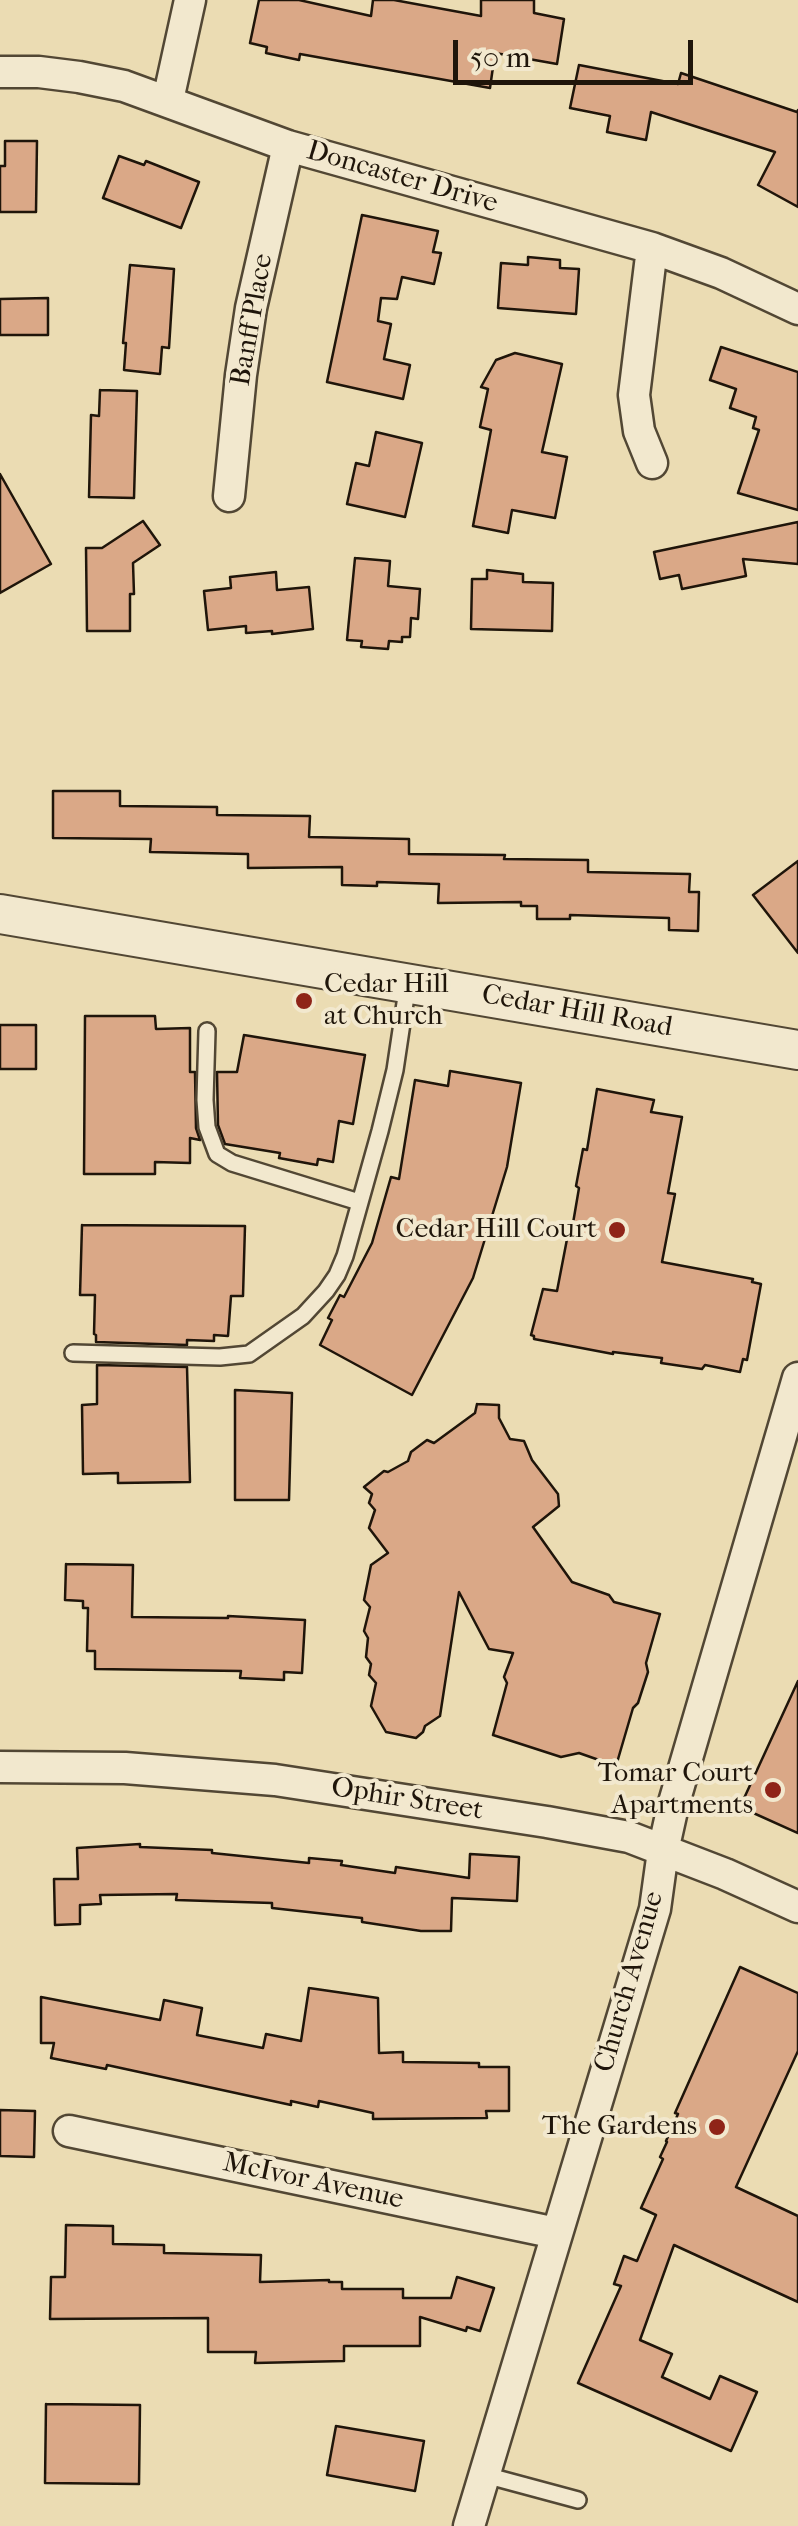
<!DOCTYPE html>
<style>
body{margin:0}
#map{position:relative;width:798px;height:2526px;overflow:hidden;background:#ebdcb3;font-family:"IM FELL French Canon",serif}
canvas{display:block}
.scale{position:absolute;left:453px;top:40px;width:240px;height:45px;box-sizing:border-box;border:5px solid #1f150a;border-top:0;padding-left:12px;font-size:30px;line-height:35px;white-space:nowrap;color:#1f150a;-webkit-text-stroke:8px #f2e8ce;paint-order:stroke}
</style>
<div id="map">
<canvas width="798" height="2526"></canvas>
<div class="scale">50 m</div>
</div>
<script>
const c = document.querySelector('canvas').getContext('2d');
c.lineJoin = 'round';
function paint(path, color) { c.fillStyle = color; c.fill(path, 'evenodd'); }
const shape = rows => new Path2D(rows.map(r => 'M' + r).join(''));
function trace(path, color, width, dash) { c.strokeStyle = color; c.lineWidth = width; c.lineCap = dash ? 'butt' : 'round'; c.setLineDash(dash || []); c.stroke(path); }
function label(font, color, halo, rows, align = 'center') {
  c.font = font + ' "IM FELL French Canon",serif'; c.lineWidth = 8; c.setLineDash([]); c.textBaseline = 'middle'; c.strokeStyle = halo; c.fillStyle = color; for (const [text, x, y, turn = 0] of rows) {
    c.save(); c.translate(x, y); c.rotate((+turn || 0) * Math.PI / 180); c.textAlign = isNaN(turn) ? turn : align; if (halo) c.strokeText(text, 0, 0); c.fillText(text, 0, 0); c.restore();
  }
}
const building = shape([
 [259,0,299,0,371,16,373,0,394,0,481,16,481,0,534,0,534,13,564,19,557,64,495,53,490,88,300,54,299,60,266,53,267,47,250,43,259,0],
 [579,65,678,84,681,73,797,112,798,110,798,207,758,185,775,152,651,112,646,140,607,132,610,116,570,108,579,65],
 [5,141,37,141,36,212,0,212,0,166,5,166,5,141],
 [119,156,144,165,146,161,199,182,181,228,103,198,119,156],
 [362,215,438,231,433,252,441,253,434,284,402,277,397,299,381,298,378,321,391,324,384,359,410,365,403,399,327,382,362,215],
 [528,257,560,260,560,268,579,269,576,314,498,308,501,263,528,265,528,257],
 [130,265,174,269,169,348,162,347,160,374,124,370,126,343,123,343,130,265],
 [48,298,48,335,0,335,0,299,48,298],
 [721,347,798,372,798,510,738,493,759,430,753,428,756,417,730,408,736,389,710,380,721,347],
 [515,353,562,364,542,452,567,457,555,518,512,510,508,533,473,526,491,430,480,427,488,389,481,387,496,360,515,353],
 [100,390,137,391,134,498,89,497,91,415,99,416,100,390],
 [376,432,422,443,405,517,347,504,356,463,369,466,376,432],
 [0,474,51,564,0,593,0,474],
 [143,521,160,545,133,563,134,594,130,594,130,631,87,631,86,548,102,548,143,521],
 [798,522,798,564,743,559,746,576,682,589,679,575,660,579,654,552,798,522],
 [355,558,390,561,388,586,420,589,418,619,411,618,410,637,402,637,402,642,389,641,388,649,361,647,362,641,347,640,355,558],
 [487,570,523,574,523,582,553,583,552,631,471,629,472,579,487,579,487,570],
 [276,572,277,590,309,587,313,629,272,634,272,631,246,633,246,626,208,630,204,591,231,588,230,577,276,572],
 [53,791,120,791,120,806,217,807,217,815,310,816,309,837,409,839,409,854,505,855,504,859,588,860,588,872,690,874,689,892,699,892,698,931,669,930,669,918,570,915,570,919,537,919,537,906,521,906,521,902,438,903,439,884,377,882,377,886,342,885,342,867,248,868,248,854,150,852,151,839,53,838,53,791],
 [798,861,798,953,753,895,798,861],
 [85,1016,155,1016,156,1029,190,1028,190,1072,195,1072,196,1128,200,1140,190,1138,190,1163,155,1162,155,1174,84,1174,85,1016],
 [0,1025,36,1025,36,1069,0,1069,0,1025],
 [244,1035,365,1055,353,1124,339,1121,333,1162,318,1159,317,1165,279,1158,280,1153,225,1144,218,1125,217,1072,237,1072,244,1035],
 [450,1071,521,1083,507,1167,473,1278,412,1395,320,1345,332,1320,328,1318,340,1295,344,1297,372,1243,391,1177,399,1179,415,1080,448,1086,450,1071],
 [597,1089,654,1100,651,1112,682,1117,668,1193,675,1194,662,1262,753,1279,752,1282,761,1284,747,1360,743,1359,740,1372,705,1365,702,1369,661,1363,662,1358,613,1352,613,1354,534,1339,534,1336,531,1335,543,1289,557,1291,568,1234,571,1235,579,1188,576,1186,583,1149,587,1150,597,1089],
 [82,1225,245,1226,243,1296,231,1296,228,1336,214,1335,214,1341,187,1340,187,1345,96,1342,96,1335,94,1334,95,1295,80,1295,82,1225],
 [97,1365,187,1367,190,1482,118,1483,118,1473,83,1474,82,1405,97,1404,97,1365],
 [235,1390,292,1393,289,1500,235,1500,235,1390],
 [477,1404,499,1405,499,1418,510,1439,524,1441,532,1460,558,1494,559,1506,533,1527,572,1582,609,1595,614,1602,660,1614,646,1663,648,1672,638,1703,633,1708,616,1766,579,1753,561,1757,493,1735,507,1683,504,1677,513,1653,489,1649,459,1592,440,1716,425,1726,423,1732,416,1738,386,1732,371,1706,376,1683,369,1675,371,1664,366,1657,368,1638,364,1631,370,1607,364,1600,371,1565,388,1553,369,1528,375,1510,369,1503,372,1494,364,1487,384,1471,388,1472,408,1461,411,1452,427,1440,434,1443,475,1413,477,1404],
 [66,1564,133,1565,132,1617,228,1618,228,1616,305,1620,302,1673,284,1672,284,1680,240,1678,241,1671,95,1669,95,1651,87,1651,88,1608,83,1608,83,1601,65,1600,66,1564],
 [798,1681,798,1833,740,1807,798,1681],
 [140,1844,140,1847,212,1850,212,1853,309,1863,309,1858,342,1861,341,1865,395,1873,396,1867,469,1878,470,1854,519,1857,517,1901,452,1898,451,1931,421,1931,362,1922,362,1918,272,1908,272,1903,176,1900,177,1894,100,1895,101,1904,80,1905,80,1924,55,1925,54,1879,78,1879,77,1848,140,1844],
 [740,1967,798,1993,798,2051,736,2187,798,2216,798,2302,674,2245,640,2340,672,2354,662,2377,710,2399,720,2376,757,2392,731,2451,578,2383,621,2286,614,2284,624,2256,637,2261,656,2215,641,2208,663,2159,660,2157,667,2142,666,2141,678,2114,675,2113,740,1967],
 [309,1988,378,1998,379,2053,403,2052,403,2062,479,2063,479,2067,509,2067,509,2111,486,2111,487,2118,373,2119,373,2113,319,2101,318,2107,291,2101,291,2105,107,2065,106,2069,51,2058,54,2043,41,2043,41,1997,160,2020,164,2000,202,2008,197,2035,263,2048,266,2034,301,2041,309,1988],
 [0,2110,35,2111,34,2157,0,2156,0,2110],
 [66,2225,113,2226,113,2244,164,2245,164,2253,261,2255,260,2282,329,2280,329,2282,342,2282,342,2289,403,2289,403,2298,451,2298,457,2277,494,2288,480,2331,467,2327,466,2331,420,2317,420,2346,344,2346,344,2361,255,2363,256,2352,208,2352,208,2318,50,2319,51,2277,65,2277,66,2225],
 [46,2404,140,2405,139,2484,45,2483,46,2404],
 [336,2426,424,2441,415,2491,327,2475,336,2426]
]);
paint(building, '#daa887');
trace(building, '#1f150a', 2.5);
const service = shape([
 [207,1031,205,1100,207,1127,217,1154,232,1163,359,1202],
 [73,1353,220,1357,249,1354,303,1316,326,1291,337,1275,345,1256,380,1131,395,1070,408,983],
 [485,2475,578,2500]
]);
const minor = shape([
 [0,72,39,72,79,77,124,86,288,146,652,248,721,273,798,309],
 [168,100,190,0],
 [652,463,639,431,634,395,652,248],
 [229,496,241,375,251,308,288,146],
 [0,1767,125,1768,275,1780,547,1822,629,1837,725,1874,798,1907],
 [69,2131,556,2233],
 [469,2526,655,1909,663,1851,673,1806,798,1378]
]);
const tertiary = shape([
 [0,914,798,1050]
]);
trace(service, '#524734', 20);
trace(minor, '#524734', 35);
trace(tertiary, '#524734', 42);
trace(service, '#f2e8ce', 15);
trace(minor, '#f2e8ce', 30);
trace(tertiary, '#f2e8ce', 38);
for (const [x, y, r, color] of [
 [304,1001,10,"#8f2418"],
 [617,1230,10,"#8f2418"],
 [773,1790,10,"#8f2418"],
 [717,2127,10,"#8f2418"]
]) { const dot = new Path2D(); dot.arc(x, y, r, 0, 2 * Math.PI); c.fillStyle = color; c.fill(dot); trace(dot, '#f2e8ce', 4); }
label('28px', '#1f150a', '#f2e8ce', [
 ["Doncaster Drive",402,178,16],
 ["Banff Place",253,320,-80],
 ["Cedar Hill Road",577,1012,10],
 ["Ophir Street",407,1800,9],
 ["Church Avenue",630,1982,-74],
 ["McIvor Avenue",313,2182,12]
]);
label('28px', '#1f150a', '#f2e8ce', [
 ["Cedar Hill",324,985,"left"],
 ["at Church",324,1017,"left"],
 ["Cedar Hill Court",597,1230],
 ["Tomar Court",753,1774],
 ["Apartments",753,1806],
 ["The Gardens",697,2127]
], 'right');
</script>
